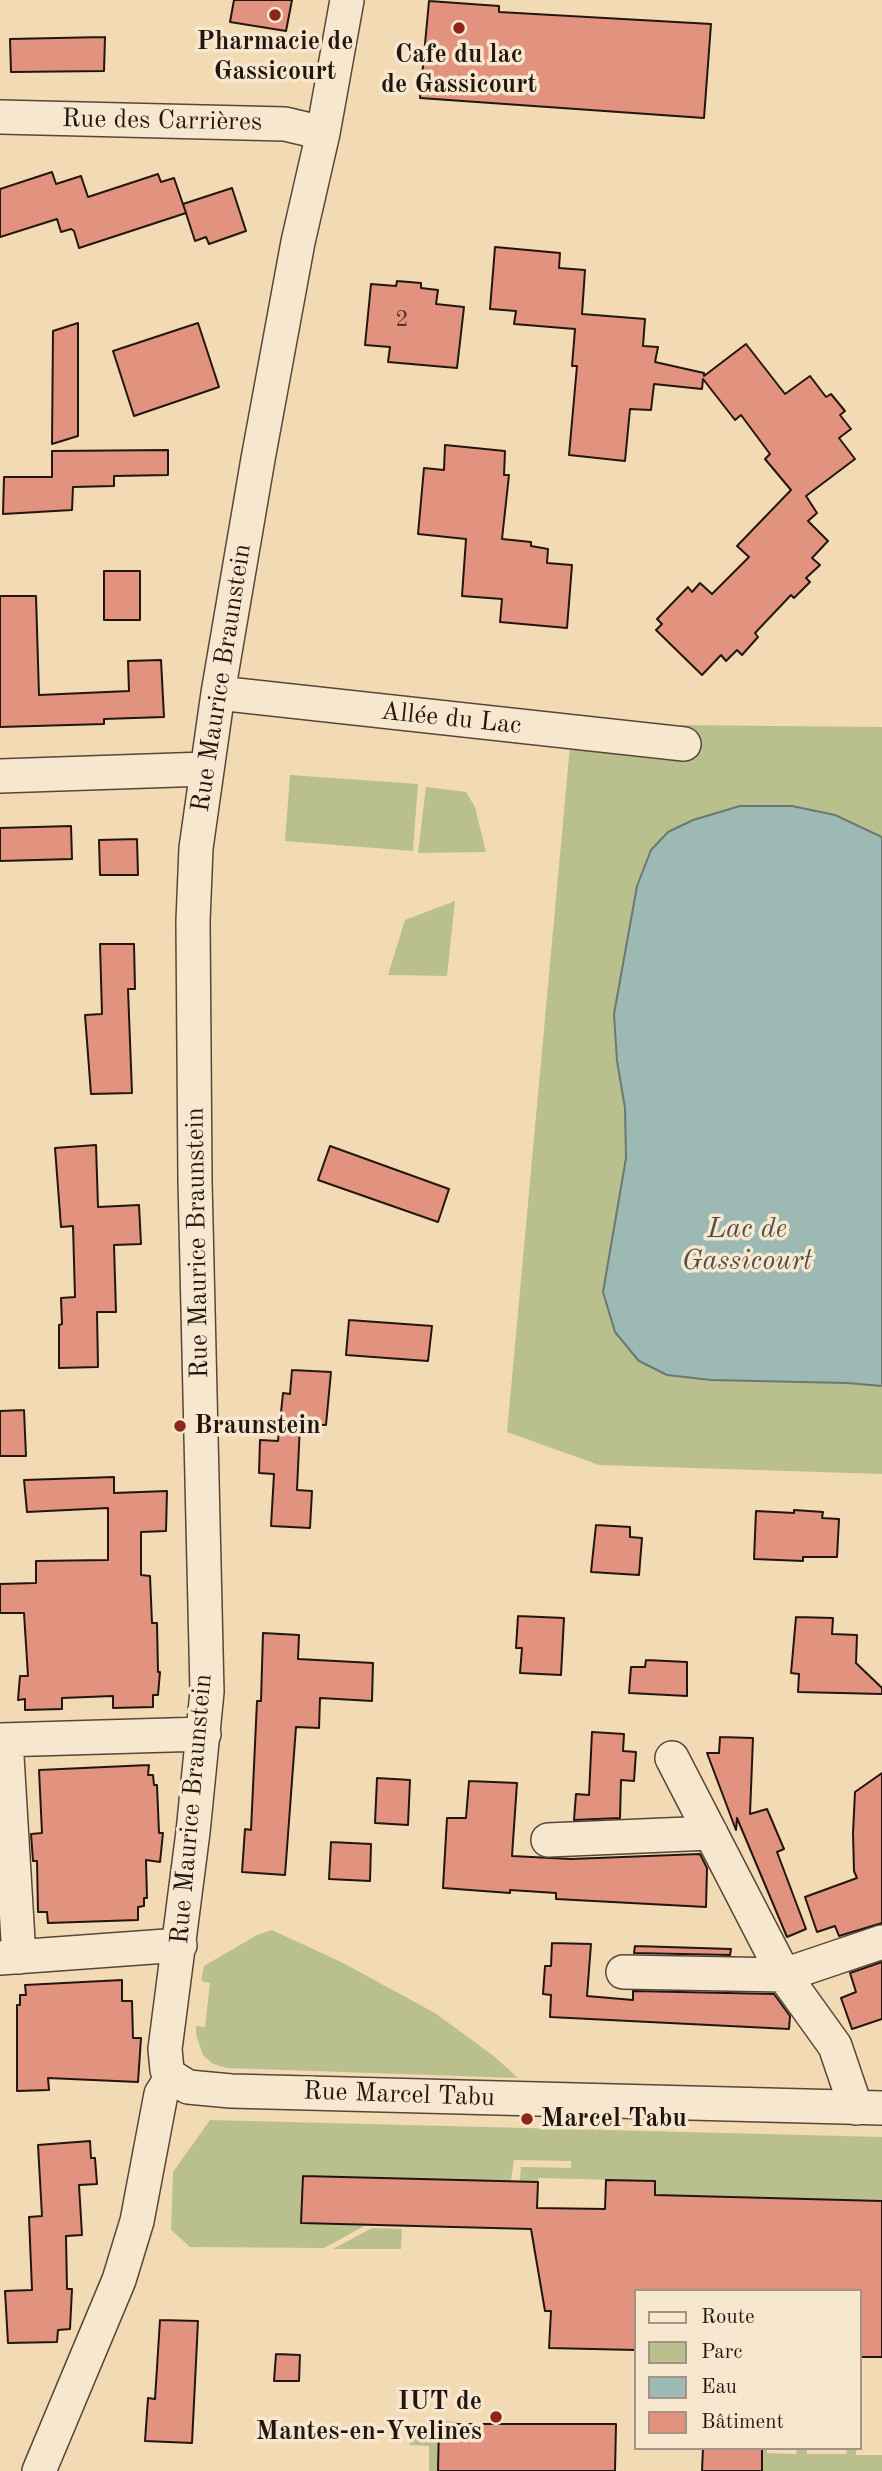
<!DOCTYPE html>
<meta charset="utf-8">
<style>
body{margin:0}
#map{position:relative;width:882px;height:2471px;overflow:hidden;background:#f2dab5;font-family:"Old Standard TT",serif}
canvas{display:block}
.legend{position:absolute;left:634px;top:2289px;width:228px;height:161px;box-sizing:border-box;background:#f7e7cf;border:2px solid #a29383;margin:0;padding:9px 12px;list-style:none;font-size:21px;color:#231611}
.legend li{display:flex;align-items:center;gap:14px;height:35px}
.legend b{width:35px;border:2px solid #a29383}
</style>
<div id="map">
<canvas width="882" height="2471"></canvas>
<ul class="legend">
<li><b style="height:9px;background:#f7e7cf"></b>Route</li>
<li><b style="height:19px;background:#b9c08e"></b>Parc</li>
<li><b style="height:19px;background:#9db9b4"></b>Eau</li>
<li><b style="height:19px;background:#e19380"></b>Bâtiment</li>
</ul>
</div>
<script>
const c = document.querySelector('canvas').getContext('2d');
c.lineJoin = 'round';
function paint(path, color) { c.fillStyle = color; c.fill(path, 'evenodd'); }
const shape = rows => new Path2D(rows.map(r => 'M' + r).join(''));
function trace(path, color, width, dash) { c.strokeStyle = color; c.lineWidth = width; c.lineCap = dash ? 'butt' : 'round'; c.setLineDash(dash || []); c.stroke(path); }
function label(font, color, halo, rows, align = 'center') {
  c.font = font + ' "Old Standard TT",serif'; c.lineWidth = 7; c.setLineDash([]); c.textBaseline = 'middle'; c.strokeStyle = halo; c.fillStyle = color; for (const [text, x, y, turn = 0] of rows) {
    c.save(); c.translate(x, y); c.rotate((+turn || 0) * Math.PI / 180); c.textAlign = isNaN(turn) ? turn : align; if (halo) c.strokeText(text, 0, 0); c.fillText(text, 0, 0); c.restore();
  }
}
paint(shape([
 [572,724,882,727,882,1474,599,1465,507,1432],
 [290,775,418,784,413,851,285,841],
 [426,787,466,792,475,807,486,852,418,853],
 [455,901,447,976,388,975,405,920],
 [272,1930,343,1963,435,2013,495,2057,518,2078,227,2068,213,2064,203,2055,196,2035,196,2026,205,2027,210,1983,201,1981,204,1966,257,1935],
 [210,2120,882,2137,882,2201,655,2195,655,2181,538,2178,538,2182,520,2181,521,2167,571,2168,571,2161,514,2160,511,2181,303,2176,301,2223,368,2224,324,2248,190,2247,171,2230,173,2172],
 [372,2228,402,2229,401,2249,333,2249],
 [440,2420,460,2423,439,2424,438,2471,429,2471,429,2446,409,2445,419,2428,429,2422],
 [762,2448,767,2448,767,2453,796,2454,797,2448,807,2448,807,2454,846,2454,847,2448,856,2448,856,2455,882,2455,882,2471,762,2471]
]), '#b9c08e');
const water = shape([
 [740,806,792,806,835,815,882,837,882,1386,847,1383,711,1380,667,1375,639,1361,615,1332,603,1292,626,1158,625,1108,617,1061,614,1014,637,886,651,850,668,832,693,820,740,806]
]);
paint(water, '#9db9b4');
trace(water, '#6c7873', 2);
const building = shape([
 [234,0,292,0,286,31,230,22,234,0],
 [429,1,499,6,499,12,711,24,704,118,420,98,429,1],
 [105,37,104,71,11,72,10,39,105,37],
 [52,172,56,184,81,176,88,197,158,174,161,182,174,178,186,213,79,248,74,231,71,229,61,232,57,219,0,237,0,189,52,172],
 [232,188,246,231,209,244,206,237,195,241,183,204,232,188],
 [495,247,560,253,559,268,585,270,582,314,645,319,643,346,658,347,655,362,704,373,704,376,746,344,785,394,810,376,826,397,831,394,845,411,840,415,851,429,839,438,855,459,806,496,817,513,808,521,828,541,812,558,820,565,806,578,810,582,794,598,791,595,755,633,758,637,742,655,737,650,726,661,721,655,702,675,656,630,662,624,657,619,688,587,692,592,700,583,712,594,749,557,737,546,791,490,765,459,770,454,741,415,735,420,703,379,702,389,654,384,651,410,630,409,625,461,569,455,577,366,572,366,575,329,514,324,516,311,490,309,495,247],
 [397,281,421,283,421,288,438,290,436,304,464,307,457,368,388,362,390,347,365,345,371,284,396,286,397,281],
 [78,323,78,436,52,444,53,331,78,323],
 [198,323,219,387,134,416,113,351,198,323],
 [445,445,505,451,504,475,509,475,502,539,531,542,531,546,548,549,547,563,572,565,567,628,500,622,502,599,462,596,466,539,418,534,424,468,444,470,445,445],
 [168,450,168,475,114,476,114,486,73,487,72,510,3,514,4,477,52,477,52,451,168,450],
 [104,571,140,571,140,620,104,620,104,571],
 [0,596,36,596,39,695,129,691,128,661,161,660,164,717,104,719,104,724,0,727,0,596],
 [71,826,72,859,0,861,0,828,71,826],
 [137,839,138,875,100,875,99,840,137,839],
 [100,944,134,944,135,989,128,989,132,1093,91,1094,85,1015,102,1014,100,944],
 [96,1145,98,1207,139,1205,141,1244,114,1245,116,1312,97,1312,98,1367,59,1368,59,1325,62,1324,61,1298,75,1297,73,1226,61,1227,55,1148,96,1145],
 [330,1146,449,1189,438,1222,318,1180,330,1146],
 [349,1320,432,1326,428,1361,346,1355,349,1320],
 [292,1370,331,1372,326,1425,300,1424,297,1490,312,1491,310,1528,271,1526,274,1474,259,1473,260,1440,278,1441,283,1393,290,1394,292,1370],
 [24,1410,26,1456,0,1456,0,1411,24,1410],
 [114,1477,114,1493,167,1491,166,1531,141,1532,141,1575,150,1576,152,1623,157,1623,158,1672,160,1672,158,1695,153,1695,153,1707,113,1708,113,1696,62,1698,62,1709,25,1710,25,1699,18,1700,20,1676,28,1676,24,1613,0,1613,0,1584,36,1583,36,1561,108,1560,108,1508,27,1512,24,1480,114,1477],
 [794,1510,823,1512,822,1518,839,1519,837,1557,803,1557,803,1561,754,1559,756,1511,794,1513,794,1510],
 [596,1525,630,1527,630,1537,642,1538,639,1575,591,1572,596,1525],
 [518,1616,564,1618,561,1675,520,1673,522,1648,516,1648,518,1616],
 [796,1617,833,1618,832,1634,857,1635,856,1663,882,1688,882,1694,798,1692,799,1674,791,1673,796,1617],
 [263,1633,299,1635,298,1659,373,1663,372,1701,320,1698,319,1728,296,1727,285,1875,242,1872,245,1829,251,1830,257,1701,261,1701,263,1633],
 [646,1660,687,1662,687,1696,629,1693,631,1667,645,1667,646,1660],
 [592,1732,624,1734,623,1751,636,1752,634,1781,621,1780,620,1818,574,1820,576,1794,589,1795,592,1732],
 [720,1737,753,1738,750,1814,767,1809,784,1849,777,1852,806,1929,787,1937,737,1818,736,1830,707,1753,719,1753,720,1737],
 [149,1765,148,1775,153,1775,154,1785,157,1785,159,1833,163,1833,160,1862,146,1860,147,1898,144,1898,144,1906,138,1907,138,1920,48,1923,47,1912,38,1912,37,1861,33,1861,31,1834,42,1833,39,1770,149,1765],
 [882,1773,882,1923,839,1936,835,1926,817,1932,805,1897,857,1878,854,1871,853,1833,855,1792,882,1773],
 [377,1778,410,1780,408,1825,375,1823,377,1778],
 [469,1781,517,1783,512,1856,571,1859,700,1854,707,1868,706,1907,556,1899,556,1893,510,1890,510,1893,443,1888,447,1818,466,1818,469,1781],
 [331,1842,371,1844,370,1881,329,1879,331,1842],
 [552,1943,591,1944,587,1996,633,2000,633,1991,774,1994,790,2016,789,2029,550,2017,551,1995,543,1994,545,1966,551,1966,552,1943],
 [635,1946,731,1949,730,1955,634,1953,635,1946],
 [882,1962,882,2019,852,2029,841,1998,856,1992,850,1973,882,1962],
 [122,1980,122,2001,132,2001,133,2038,141,2038,138,2082,48,2078,49,2090,17,2091,17,2005,20,2005,20,1995,26,1995,25,1985,122,1980],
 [90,2141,91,2158,95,2158,97,2184,79,2185,82,2235,66,2236,67,2289,72,2289,70,2329,58,2330,57,2342,8,2343,5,2291,32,2290,29,2217,42,2216,38,2145,90,2141],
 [303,2176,538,2182,537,2208,605,2209,606,2180,655,2181,655,2195,882,2201,882,2357,859,2357,859,2291,635,2291,635,2350,549,2348,551,2311,545,2311,531,2229,301,2223,303,2176],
 [160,2320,198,2321,192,2443,145,2441,148,2398,155,2399,160,2320],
 [276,2354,300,2355,299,2381,274,2381,276,2354],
 [439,2424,616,2424,615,2471,438,2471,439,2424],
 [703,2448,762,2448,762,2471,702,2471,703,2448]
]);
paint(building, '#e19380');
trace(building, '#231611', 2);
const street = shape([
 [347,0,323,133,298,242,258,459,218,693,196,848,193,921,195,1181,207,1692,193,1832,165,2049,167,2070,172,2077,188,2087,231,2091,882,2108],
 [0,117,285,124,323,133],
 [218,693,684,744],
 [0,776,206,769],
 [0,1740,204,1734],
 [6,1740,19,1957],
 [672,1758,784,1975,835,2046,856,2108],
 [548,1840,711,1833],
 [0,1958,180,1945],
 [623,1972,784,1975,882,1942],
 [39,2471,119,2280,137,2221,161,2094,172,2077]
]);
trace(street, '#57473a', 36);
trace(street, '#f7e7cf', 33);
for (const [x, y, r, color] of [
 [275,15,7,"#8f2418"],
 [459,28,7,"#8f2418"],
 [180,1426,7,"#8f2418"],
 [527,2119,7,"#8f2418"],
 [496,2417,7,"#8f2418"]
]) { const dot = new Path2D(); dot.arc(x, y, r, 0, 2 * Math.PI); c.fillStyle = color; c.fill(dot); trace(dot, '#f7e7cf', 2.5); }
label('23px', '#52352d', null, [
 ["2",402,320]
]);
label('bold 26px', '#231611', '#f7e7cf', [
 ["Pharmacie de",275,42],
 ["Gassicourt",275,72],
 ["Cafe du lac",459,55],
 ["de Gassicourt",459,85],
 ["Braunstein",194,1426,"left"],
 ["Marcel Tabu",541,2119,"left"],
 ["IUT de",482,2402,"right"],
 ["Mantes-en-Yvelines",482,2432,"right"]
]);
label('26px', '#231611', '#f7e7cf', [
 ["Rue des Carrières",162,121,1],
 ["Rue Maurice Braunstein",222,678,-81],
 ["Allée du Lac",451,719,6],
 ["Rue Maurice Braunstein",198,1243,-91],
 ["Rue Maurice Braunstein",192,1809,-85],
 ["Rue Marcel Tabu",399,2095,2]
]);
label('italic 28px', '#4e4f4a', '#f7e7cf', [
 ["Lac de",747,1230],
 ["Gassicourt",747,1262]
]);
</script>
